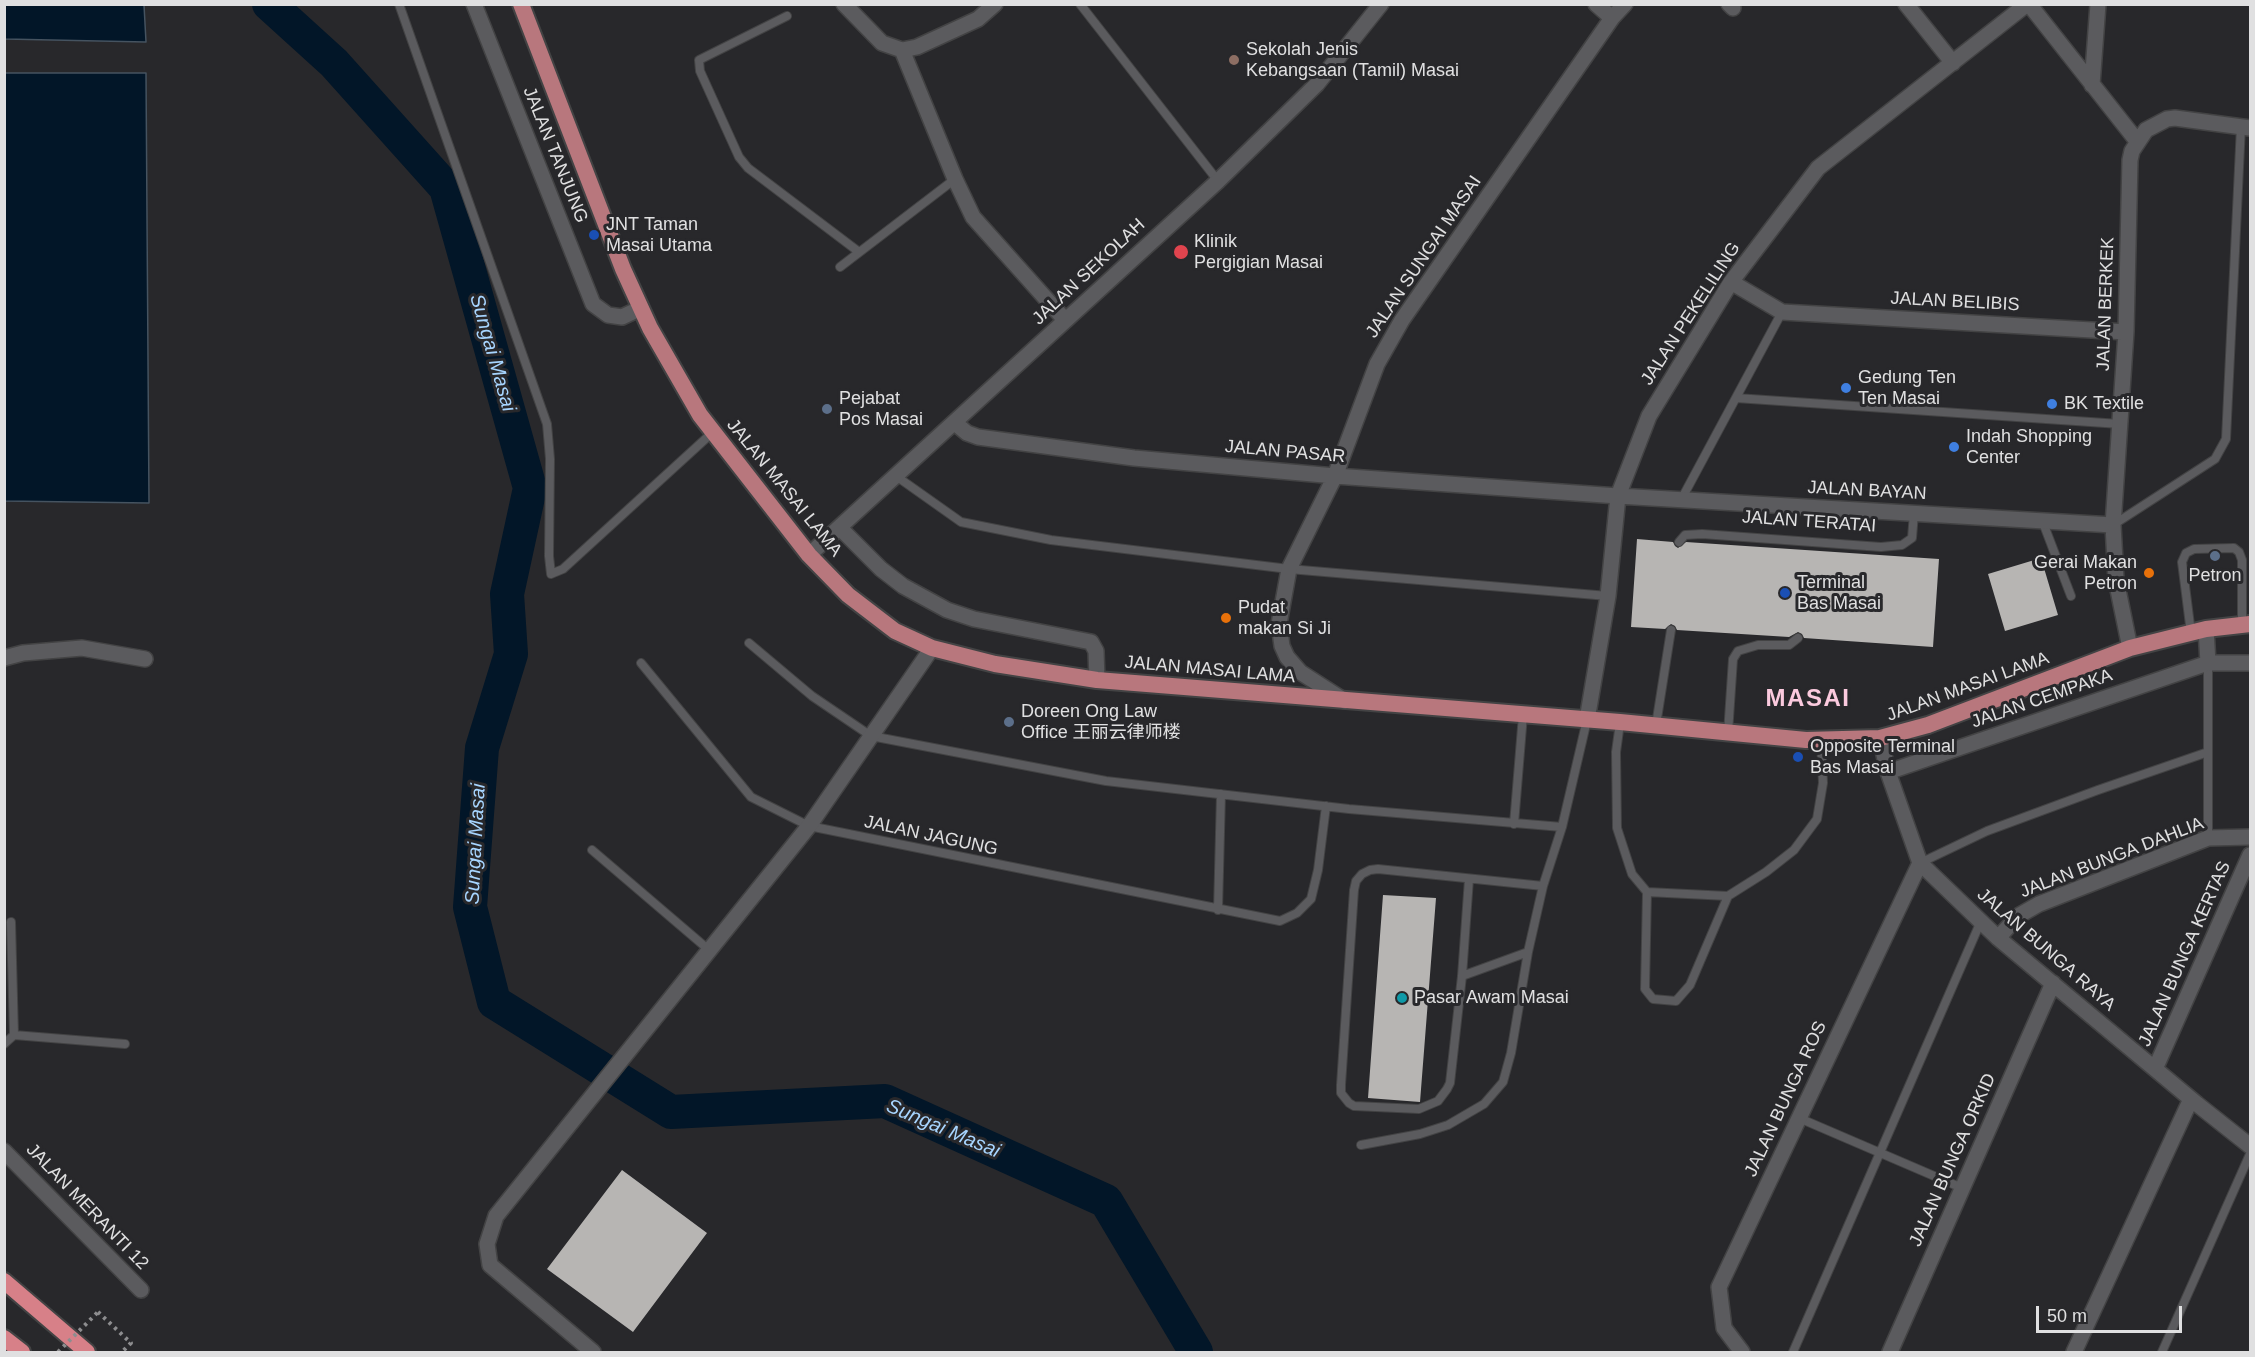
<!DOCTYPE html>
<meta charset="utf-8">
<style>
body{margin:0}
#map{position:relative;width:2255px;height:1357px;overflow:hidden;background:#28282b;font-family:Arial,sans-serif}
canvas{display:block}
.frame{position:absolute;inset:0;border:6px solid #e0e0e1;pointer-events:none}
.scale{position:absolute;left:2036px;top:1306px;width:146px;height:27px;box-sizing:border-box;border:3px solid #e0e0e1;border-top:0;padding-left:8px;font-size:18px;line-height:21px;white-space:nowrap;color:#e0e0e1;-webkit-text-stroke:4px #28282b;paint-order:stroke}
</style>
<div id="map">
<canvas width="2255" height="1357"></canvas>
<div class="frame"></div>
<div class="scale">50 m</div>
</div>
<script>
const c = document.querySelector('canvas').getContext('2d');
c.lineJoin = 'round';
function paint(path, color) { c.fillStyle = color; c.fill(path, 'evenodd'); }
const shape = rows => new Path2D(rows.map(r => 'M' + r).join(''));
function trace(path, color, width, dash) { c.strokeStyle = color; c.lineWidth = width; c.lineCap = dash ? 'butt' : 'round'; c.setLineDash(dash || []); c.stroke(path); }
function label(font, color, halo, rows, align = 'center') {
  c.font = font + ' Arial,"Noto Sans SC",sans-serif'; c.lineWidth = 6; c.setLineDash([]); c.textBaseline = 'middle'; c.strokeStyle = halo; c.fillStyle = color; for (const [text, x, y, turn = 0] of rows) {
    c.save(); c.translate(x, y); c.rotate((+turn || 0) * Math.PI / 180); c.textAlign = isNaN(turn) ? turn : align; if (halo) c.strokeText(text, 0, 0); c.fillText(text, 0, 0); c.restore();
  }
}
const water = shape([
 [5,4,144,5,146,42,5,39,5,4],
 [5,73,146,73,149,503,5,501,5,73]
]);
paint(water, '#021628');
trace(water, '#455360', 1.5);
trace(shape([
 [269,4,334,63,446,188,530,488,507,594,511,654,482,748,470,907,494,1002,671,1112,885,1101,1106,1201,1196,1352]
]), '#021628', 34);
paint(shape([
 [1637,539,1673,542,1675,546,1678,548,1686,542,1939,559,1933,647,1804,638,1802,634,1798,632,1789,637,1677,630,1675,626,1671,624,1665,629,1631,627],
 [2041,558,2058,615,2005,631,1988,574],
 [1383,895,1436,898,1420,1102,1368,1098],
 [622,1170,707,1233,633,1332,547,1269]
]), '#b7b5b3');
const service = shape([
 [399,4,547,424,550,459,549,556,551,574,563,569,713,432],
 [1080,4,1218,181],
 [787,16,699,60,700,71,739,157,748,168,859,252],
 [840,267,955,179],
 [1736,398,2120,424],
 [896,476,961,522,1051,540,1289,569,1608,596],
 [1681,500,1782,312],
 [2042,520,2071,596],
 [2113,525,2215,459,2226,439,2241,126],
 [1679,542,1685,535,1702,534,1881,547,1902,545,1912,538,1914,513],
 [2191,633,2182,562,2186,553,2194,549,2234,548,2239,552,2242,560,2242,624],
 [749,643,812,696,871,736,1106,781,1349,809,1562,827],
 [641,663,751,797,809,826,1280,921,1297,913,1311,899,1318,870,1326,806],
 [1620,723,1616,752,1617,828,1632,874,1647,892,1728,896,1766,872,1794,850,1817,819,1823,783,1821,740],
 [1656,725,1671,630],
 [1728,733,1733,659,1738,651,1758,645,1789,645,1798,638],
 [1514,824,1523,715],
 [2208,838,2208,663],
 [592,850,709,950],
 [1920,863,1987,831,2098,790,2208,752],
 [1469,879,1462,976,1450,1083,1447,1089,1438,1101,1419,1109,1354,1106,1349,1103,1341,1093,1341,1085,1354,890,1356,881,1362,874,1370,870,1378,869,1543,886],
 [1647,892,1645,989,1653,999,1676,1001,1690,985,1728,896],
 [1218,910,1221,794],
 [11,922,14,1035],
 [1462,976,1528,952],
 [4,1044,14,1035,125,1044],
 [1799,1118,1962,1188],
 [1361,1145,1420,1134,1448,1125,1484,1104,1503,1082,1511,1053,1528,952,1543,886,1562,827,1587,720],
 [1793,1352,1981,921],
 [2162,1352,2250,1154]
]);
const minor = shape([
 [474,4,593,304,608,315,622,317,641,308],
 [844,4,882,43,902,50],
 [1596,4,1612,18],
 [1729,4,1733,8],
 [1906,4,1953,63],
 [2029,4,2137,141],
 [902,50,955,179,973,217,1065,320],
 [902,50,917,47,978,19,995,4],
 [2092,85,2098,4],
 [1731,282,1782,312,2126,332],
 [955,423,967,433,978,437,1134,458,1335,476,1618,496,2113,525],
 [840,528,881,569,903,586,947,610,974,619,1091,642,1096,651,1097,680],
 [809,555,1218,181,1317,84,1381,4],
 [2206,629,2208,663],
 [2130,648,2116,580,2113,525,2126,332,2130,160,2132,151,2146,130,2167,119,2175,118,2250,128],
 [4,658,23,653,82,648,145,659],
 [1345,701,1300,672,1287,657,1282,646,1279,624,1289,569,1335,476,1377,364,1402,320,1612,18,1625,4],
 [1587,720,1608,596,1618,496,1649,416,1731,282,1818,168,2027,4],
 [1880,738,1888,772,1920,863,1998,938,2197,1104,2250,1146],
 [1888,772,2208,663,2250,663],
 [1998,938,2018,916,2039,904,2208,838,2250,837],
 [2155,1069,2250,855],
 [4,1151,141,1290],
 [593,1352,490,1265,487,1244,496,1216,809,826,932,648],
 [1742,1352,1724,1328,1719,1287,1920,863],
 [1890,1352,2053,983],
 [2074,1352,2191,1099]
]);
const primary = shape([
 [521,4,623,269,650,328,700,415,809,555,848,595,895,631,932,648,995,664,1097,680,1620,722,1806,740,1880,738,1928,725,2130,648,2206,629,2250,624]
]);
const trunk = shape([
 [4,1281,87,1352],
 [4,1338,22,1352]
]);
trace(service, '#434344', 10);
trace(minor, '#434344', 18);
trace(primary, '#434344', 20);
trace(trunk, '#434344', 20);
trace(shape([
 [98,1312,131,1343,122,1352]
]), '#8d8d8f', 4, [3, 4.5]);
trace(service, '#5b5b5e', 8);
trace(minor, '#5b5b5e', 15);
trace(primary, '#b8777d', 16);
trace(trunk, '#d78088', 16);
trace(shape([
 [58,1352,98,1312]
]), '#8d8d8f', 4, [3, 4.5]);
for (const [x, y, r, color] of [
 [1234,60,6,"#8d6e63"],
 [594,235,6,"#1a4fb4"],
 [1181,252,8,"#e0444e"],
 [1846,388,6,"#3f7fe0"],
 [2052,404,6,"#3f7fe0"],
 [827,409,6,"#5c6f8a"],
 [1954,447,6,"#3f7fe0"],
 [2215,556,6,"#5c6f8a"],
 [2149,573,6,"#e8710a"],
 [1785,593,6,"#1a4fb4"],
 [1226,618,6,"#e8710a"],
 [1009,722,6,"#5c6f8a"],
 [1798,757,6,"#1a4fb4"],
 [1402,998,6,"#0f9aa8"]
]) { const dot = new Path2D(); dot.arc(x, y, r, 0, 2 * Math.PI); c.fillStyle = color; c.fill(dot); trace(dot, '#28282b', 2); }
label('18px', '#e0e0e1', '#28282b', [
 ["Sekolah Jenis",1246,50],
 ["Kebangsaan (Tamil) Masai",1246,71],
 ["JNT Taman",606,225],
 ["Masai Utama",606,246],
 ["Klinik",1194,242],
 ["Pergigian Masai",1194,263],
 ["Gedung Ten",1858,378],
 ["Ten Masai",1858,399],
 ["Pejabat",839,399],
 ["Pos Masai",839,420],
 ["BK Textile",2064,404],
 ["Indah Shopping",1966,437],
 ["Center",1966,458],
 ["Gerai Makan",2137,563,"right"],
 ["Petron",2137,584,"right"],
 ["Petron",2215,576,"center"],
 ["Terminal",1797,583],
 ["Bas Masai",1797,604],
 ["Pudat",1238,608],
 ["makan Si Ji",1238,629],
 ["Doreen Ong Law",1021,712],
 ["Office 王丽云律师楼",1021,733],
 ["Opposite Terminal",1810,747],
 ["Bas Masai",1810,768],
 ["Pasar Awam Masai",1414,998]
], 'left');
label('18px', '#e0e0e1', '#28282b', [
 ["JALAN TANJUNG",555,155,68],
 ["JALAN SUNGAI MASAI",1424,257,-56],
 ["JALAN SEKOLAH",1089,272,-43],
 ["JALAN BELIBIS",1955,302,3],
 ["JALAN BERKEK",2106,304,-88],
 ["JALAN PEKELILING",1691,314,-57],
 ["JALAN PASAR",1285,452,5],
 ["JALAN MASAI LAMA",784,488,51],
 ["JALAN BAYAN",1867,491,3],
 ["JALAN TERATAI",1809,522,4],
 ["JALAN MASAI LAMA",1210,670,5],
 ["JALAN MASAI LAMA",1968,687,-20],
 ["JALAN CEMPAKA",2042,699,-19],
 ["JALAN JAGUNG",931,836,12],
 ["JALAN BUNGA DAHLIA",2112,858,-21],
 ["JALAN BUNGA RAYA",2046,950,41],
 ["JALAN BUNGA KERTAS",2185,954,-66],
 ["JALAN BUNGA ROS",1786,1099,-65],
 ["JALAN BUNGA ORKID",1953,1160,-66],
 ["JALAN MERANTI 12",87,1207,46]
]);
label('italic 20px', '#a7d5ff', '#28282b', [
 ["Sungai Masai",492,353,74],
 ["Sungai Masai",476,844,-87],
 ["Sungai Masai",943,1129,23]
]);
c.letterSpacing = '1.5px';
label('bold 24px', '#fbcade', '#28282b', [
 ["MASAI",1808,699]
]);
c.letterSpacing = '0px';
</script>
